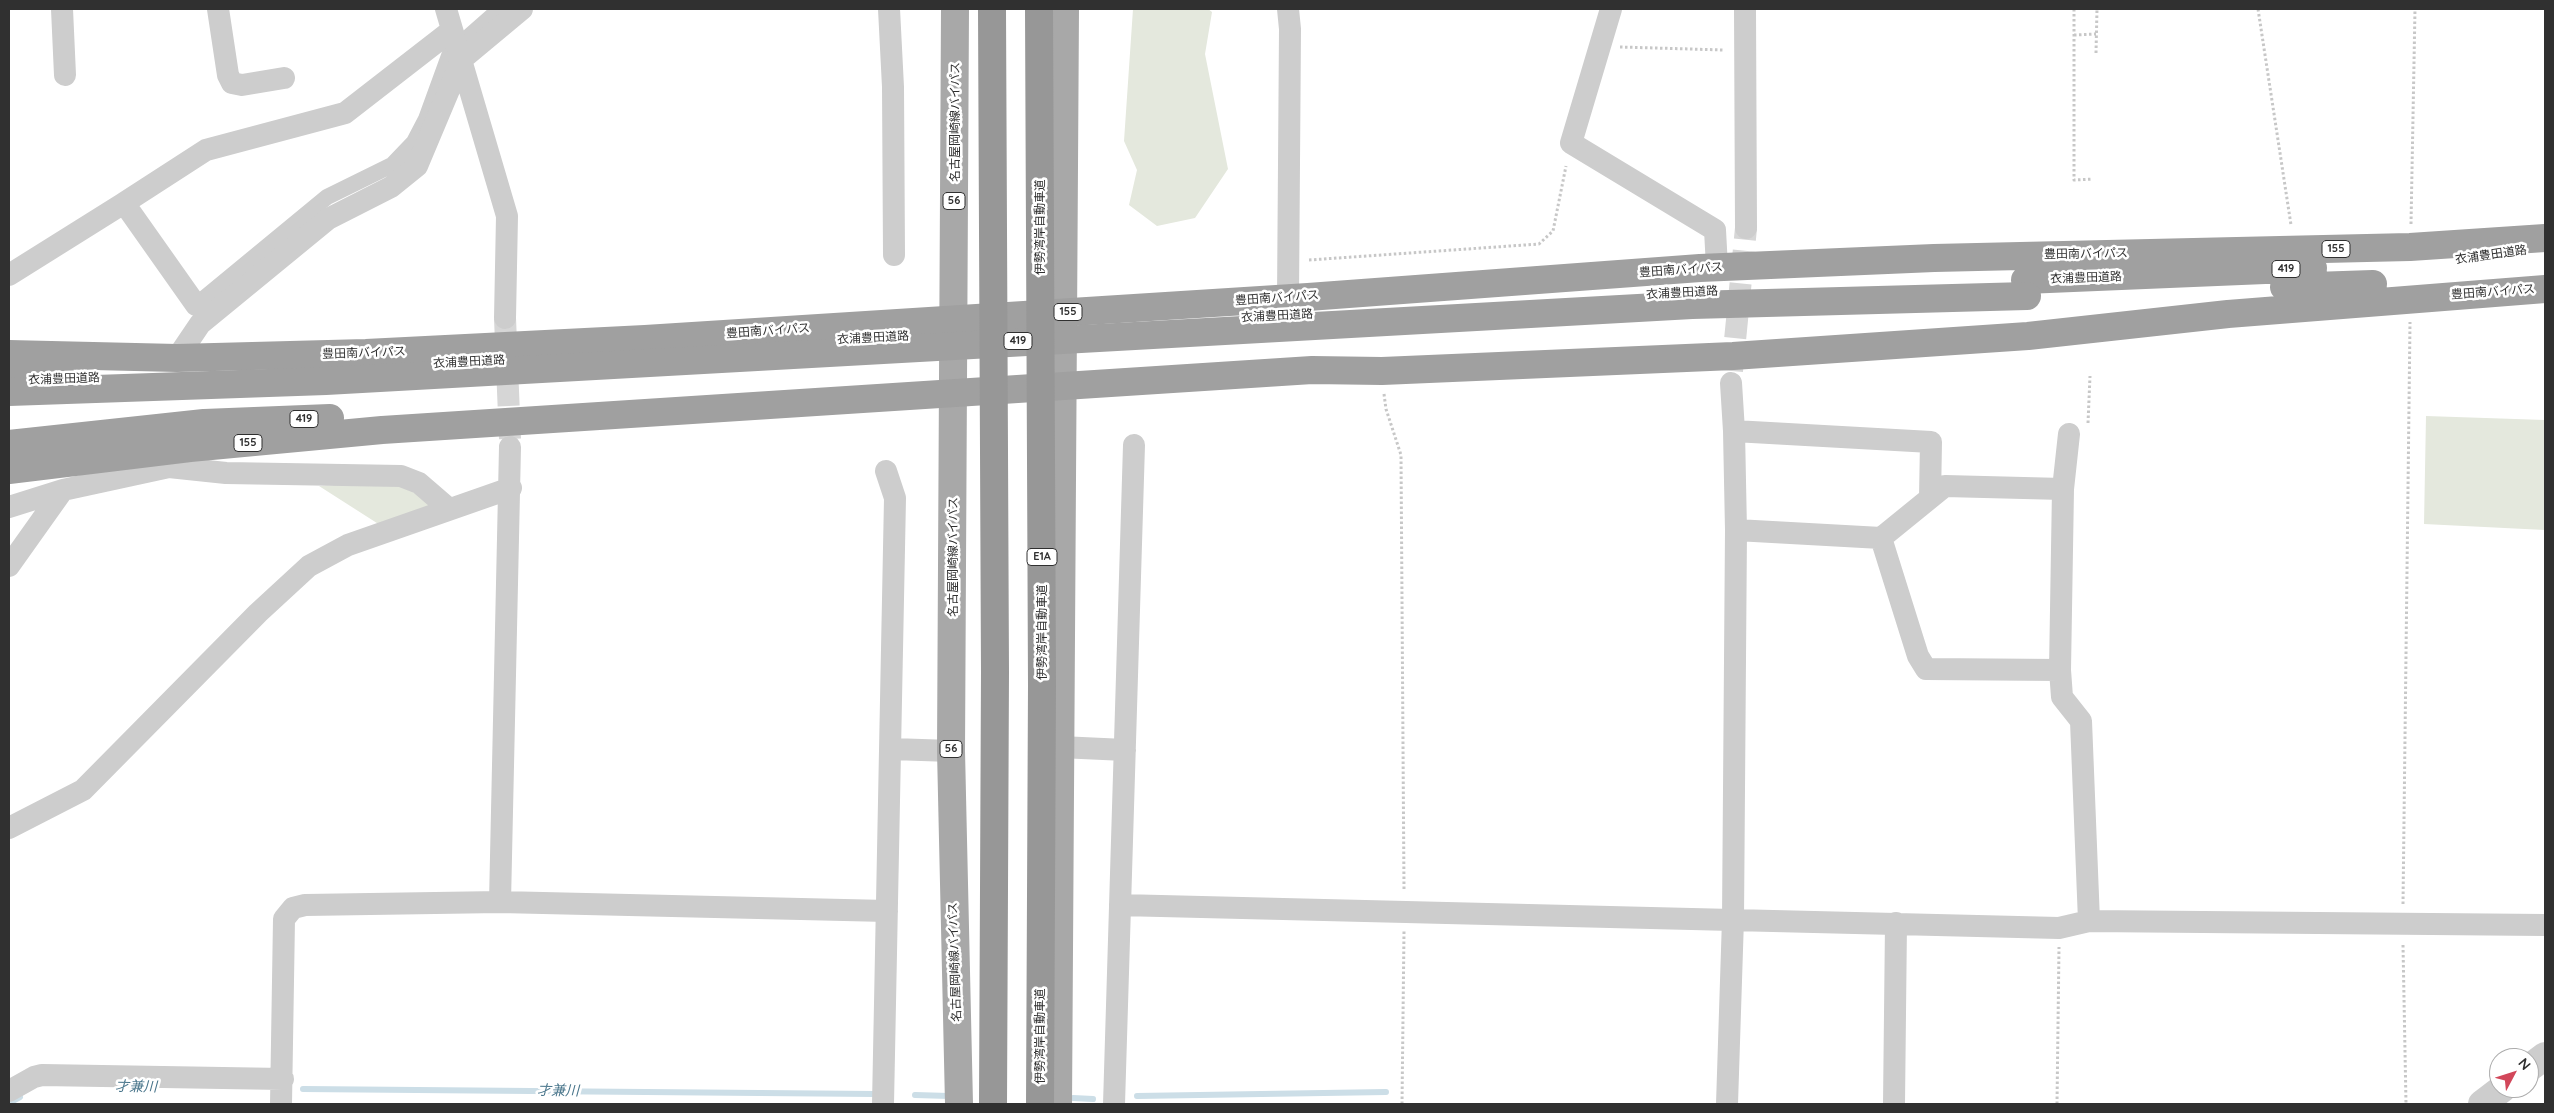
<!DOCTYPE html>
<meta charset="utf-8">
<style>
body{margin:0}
#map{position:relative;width:2554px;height:1113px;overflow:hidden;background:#fff;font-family:Quicksand,sans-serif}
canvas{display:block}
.frame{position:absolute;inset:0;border:10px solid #303030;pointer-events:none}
.north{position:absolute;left:2489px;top:1048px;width:50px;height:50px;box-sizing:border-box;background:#fff;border:1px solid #acacac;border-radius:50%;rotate:50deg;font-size:14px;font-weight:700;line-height:20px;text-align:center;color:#303030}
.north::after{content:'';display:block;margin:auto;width:18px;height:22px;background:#d2475a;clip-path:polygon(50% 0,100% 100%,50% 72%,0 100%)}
</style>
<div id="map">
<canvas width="2554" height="1113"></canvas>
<div class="frame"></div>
<div class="north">N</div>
</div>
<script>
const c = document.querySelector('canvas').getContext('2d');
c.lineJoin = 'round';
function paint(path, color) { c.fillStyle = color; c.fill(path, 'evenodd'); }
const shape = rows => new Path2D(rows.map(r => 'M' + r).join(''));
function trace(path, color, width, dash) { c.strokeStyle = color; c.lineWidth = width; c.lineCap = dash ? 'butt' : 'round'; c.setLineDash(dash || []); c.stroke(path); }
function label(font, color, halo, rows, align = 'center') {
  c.font = font + ' Quicksand,"Noto Sans JP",sans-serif'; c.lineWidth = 5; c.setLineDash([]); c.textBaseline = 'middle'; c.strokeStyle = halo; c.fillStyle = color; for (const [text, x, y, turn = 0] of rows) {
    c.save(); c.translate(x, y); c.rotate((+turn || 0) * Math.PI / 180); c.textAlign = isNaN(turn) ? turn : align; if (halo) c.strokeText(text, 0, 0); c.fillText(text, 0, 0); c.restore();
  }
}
paint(shape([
 [1133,9,1208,9,1212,12,1205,54,1228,169,1195,218,1157,226,1129,205,1137,170,1124,141],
 [2426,416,2545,420,2545,530,2424,524],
 [396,482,430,502,427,510,380,525,319,486]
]), '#e4e8dd');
trace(shape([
 [303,1089,874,1094],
 [915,1095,949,1096],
 [1137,1096,1386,1092],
 [1073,1098,1093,1099],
 [9,1103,20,1097]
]), '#ccdee7', 6);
trace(shape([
 [505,318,510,439],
 [1732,371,1746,228]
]), '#d6d6d6', 22, [22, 11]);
trace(shape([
 [2074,9,2074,180,2093,179],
 [2258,9,2291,225],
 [2074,35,2096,34],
 [1620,47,1724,50],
 [2096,53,2097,9],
 [2411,224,2415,9],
 [1309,260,1539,244,1553,231,1566,166],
 [1384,394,1386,409,1401,455,1404,890],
 [2088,423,2090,376],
 [2403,904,2410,322],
 [2403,945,2406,1104],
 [1402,1104,1404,931],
 [2057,1104,2059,947]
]), '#c7c7c7', 3, [2.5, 2.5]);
trace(shape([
 [196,305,327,197,392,165,414,142,426,119,450,53,500,9]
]), '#cdcdcd', 16);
trace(shape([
 [62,9,65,75],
 [218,9,228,75,232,83,242,85,284,78],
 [446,9,507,216,505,318],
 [889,9,893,87,894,255],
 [1611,9,1571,143,1715,230,1717,267],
 [1745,9,1746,228],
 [124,203,206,150,345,113,452,30],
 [9,275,124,203,196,305],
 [1288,298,1290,29,1288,9],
 [177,358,200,324,328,219,391,187,417,166,462,59,522,9],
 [1734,431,1931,442,1930,498],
 [2069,434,2063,489,2060,670,2062,697,2081,721,2089,921],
 [9,507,63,490,169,467,226,473,401,476,419,483,448,508],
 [1736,530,1881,538,1945,486,2063,489],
 [1881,538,1918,656,1926,669,2060,670],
 [9,566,63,490],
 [1060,747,1125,750],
 [892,749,951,751],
 [9,828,83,790,258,613,309,566,348,545,511,488],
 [500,902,510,447],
 [1120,905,2059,928,2089,921,2545,925],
 [9,1091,34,1077,42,1075,283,1079],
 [281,1104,284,919,293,908,305,905,500,902,887,911],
 [883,1104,895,498,886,471],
 [1114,1104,1134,445],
 [1727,1104,1733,919,1736,530,1734,431,1731,383],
 [1894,1104,1896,923]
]), '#cdcdcd', 22);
trace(shape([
 [2529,1068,2545,1056],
 [2482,1104,2503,1088]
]), '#cdcdcd', 28);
trace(shape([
 [955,9,951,751,959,1104],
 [1058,1104,1065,9]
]), '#a8a8a8', 28);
trace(shape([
 [2025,280,2313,268],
 [2284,287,2373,284],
 [9,354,177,358,366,353,645,339,1308,297,1700,268,1934,258,2410,247,2545,238],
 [9,374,60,373],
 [9,444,204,423,330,418],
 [9,470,190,448,382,430,1312,370,1382,371,1733,356,2028,336,2228,314,2545,289]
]), '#a0a0a0', 28);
trace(shape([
 [9,392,326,381,1692,305,2027,296]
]), '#a0a0a0', 28);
trace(shape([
 [992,9,995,672,993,1104],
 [1039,9,1042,685,1040,1104]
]), '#979797', 28);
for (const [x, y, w] of [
 [954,201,22],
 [2336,249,28],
 [2286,269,28],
 [1068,312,28],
 [1018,341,28],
 [304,419,28],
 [248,443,28],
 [1042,557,30],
 [951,749,22]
]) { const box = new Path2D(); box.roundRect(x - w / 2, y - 8.5, w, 17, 4); c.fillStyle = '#fff'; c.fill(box); trace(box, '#303030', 1); }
label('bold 11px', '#303030', null, [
 ["56",954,201],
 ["155",2336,249],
 ["419",2286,269],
 ["155",1068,312],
 ["419",1018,341],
 ["419",304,419],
 ["155",248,443],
 ["E1A",1042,557],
 ["56",951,749]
]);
label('12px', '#303030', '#fff', [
 ["名古屋岡崎線バイパス",955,122,-90],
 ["伊勢湾岸自動車道",1040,227,-90],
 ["豊田南バイパス",2086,254,-1],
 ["衣浦豊田道路",2491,255,-8],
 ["豊田南バイパス",1681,270,-4],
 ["衣浦豊田道路",2086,278,-2],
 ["豊田南バイパス",2493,292,-4],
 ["衣浦豊田道路",1682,293,-3],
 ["豊田南バイパス",1277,298,-4],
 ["衣浦豊田道路",1277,316,-3],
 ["豊田南バイパス",768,331,-4],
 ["衣浦豊田道路",873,338,-3],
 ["豊田南バイパス",364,353,-2],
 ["衣浦豊田道路",469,362,-3],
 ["衣浦豊田道路",64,379,-2],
 ["名古屋岡崎線バイパス",953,557,-90],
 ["伊勢湾岸自動車道",1042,632,-90],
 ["名古屋岡崎線バイパス",955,962,-92],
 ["伊勢湾岸自動車道",1040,1036,-90]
]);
label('italic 14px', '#47748a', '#fff', [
 ["才兼川",136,1087,1],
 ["才兼川",558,1091,1]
]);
</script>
